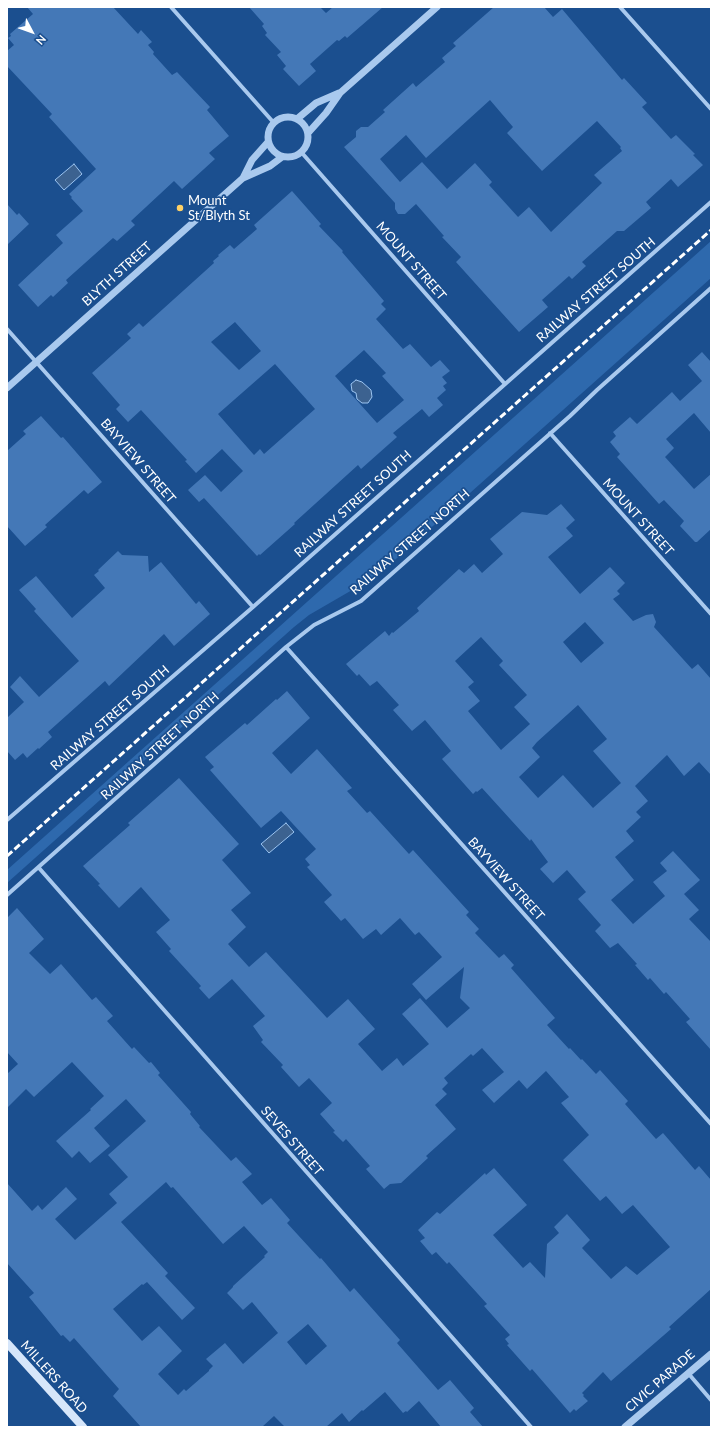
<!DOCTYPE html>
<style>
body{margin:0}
#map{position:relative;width:718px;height:1434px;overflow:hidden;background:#1b4f8f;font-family:Lato,sans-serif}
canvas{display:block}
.frame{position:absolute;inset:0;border:8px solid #fff;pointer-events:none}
.north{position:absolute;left:12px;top:12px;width:40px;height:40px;-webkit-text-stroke:3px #1b4f8f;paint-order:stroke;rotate:131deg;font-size:11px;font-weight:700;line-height:16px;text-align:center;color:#fff}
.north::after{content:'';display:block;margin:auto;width:14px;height:18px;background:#fff;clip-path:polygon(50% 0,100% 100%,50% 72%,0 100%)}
</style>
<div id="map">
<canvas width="718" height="1434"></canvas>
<div class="frame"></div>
<div class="north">N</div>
</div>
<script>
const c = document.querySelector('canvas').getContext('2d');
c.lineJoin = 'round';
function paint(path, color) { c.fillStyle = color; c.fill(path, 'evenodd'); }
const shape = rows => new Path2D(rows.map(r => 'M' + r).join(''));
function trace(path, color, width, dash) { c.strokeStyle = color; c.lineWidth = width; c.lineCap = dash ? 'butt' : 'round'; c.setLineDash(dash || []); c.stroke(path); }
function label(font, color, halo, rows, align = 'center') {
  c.font = font + ' Lato,sans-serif'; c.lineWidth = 3.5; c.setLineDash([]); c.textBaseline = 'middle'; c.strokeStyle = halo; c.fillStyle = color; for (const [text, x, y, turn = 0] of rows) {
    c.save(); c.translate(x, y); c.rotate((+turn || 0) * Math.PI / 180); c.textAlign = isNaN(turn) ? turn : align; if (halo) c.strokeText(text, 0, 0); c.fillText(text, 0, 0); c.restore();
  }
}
paint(shape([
 [711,241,711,278,378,575,309,615,294,627,7,883,7,870]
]), '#2e69ad');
const water = shape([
 [74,164,82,174,64,190,55,180,74,164],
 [356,380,362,382,371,390,372,397,368,403,362,403,357,399,356,393,352,391,351,384,356,380],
 [286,823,294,832,269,853,261,844,286,823]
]);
paint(water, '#3c6290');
trace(water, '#9cc4f0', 1);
paint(shape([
 [27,7,113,7,138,34,141,30,152,42,148,45,154,52,153,54,172,75,177,72,192,88,210,107,207,110,229,136,209,153,215,159,182,189,174,181,132,220,131,221,135,225,117,241,113,238,66,280,68,283,53,297,51,295,38,307,18,285,63,243,56,235,83,211,71,198,72,197,69,194,96,169,49,117,52,114,7,66,7,51,14,45,8,38,11,36,10,34,33,14],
 [249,7,320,7,326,13,333,7,383,7,347,38,345,36,339,41,337,40,310,64,316,71,299,86,283,69,286,66,277,55,281,52,265,35,267,33,262,26,264,24],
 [494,7,544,7,553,17,562,9,622,80,624,78,647,103,642,107,671,139,676,135,695,154,693,155,703,165,678,187,671,179,646,202,651,208,624,231,617,231,582,262,586,266,572,279,569,276,542,300,548,307,519,332,456,262,461,257,442,237,444,236,416,204,405,214,398,214,395,209,395,203,344,147,356,137,356,131,361,127,368,127,385,112,383,110,413,83,416,87,445,62,442,58,456,46,453,43],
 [490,100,513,127,507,133,542,171,597,121,621,147,620,148,622,151,594,175,602,183,551,232,529,207,518,217,489,185,492,182,475,163,447,189,422,162,400,182,380,159,406,135,426,158],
 [292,191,321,224,319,226,343,251,342,252,384,301,381,304,386,309,376,319,403,349,410,344,431,367,440,360,450,371,442,377,447,383,443,386,446,390,437,398,443,405,429,417,422,409,393,433,397,437,361,469,358,465,294,523,295,524,260,555,259,554,257,556,204,498,199,502,188,490,205,475,221,492,243,471,222,449,196,473,185,461,187,460,141,410,128,422,116,409,120,405,92,373,131,338,127,334,139,323,143,327,214,263,213,261,219,256,218,255,230,245,234,249,257,229,254,225],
 [235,322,261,351,239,370,211,342],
 [364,350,386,373,382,376,404,400,377,423,335,376],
 [275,364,315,409,264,454,260,449,254,455,218,414],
 [7,204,17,215,19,213,29,224,7,245],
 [702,352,711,362,711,433,694,413,666,439,674,448,665,457,694,489,711,474,711,529,697,542,695,542,680,526,684,521,664,500,659,504,617,457,620,454,610,442,616,436,613,432,630,417,637,424,672,392,680,401,702,381,688,365],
 [41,416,61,438,63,437,102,482,88,494,84,490,45,525,47,527,25,546,7,526,7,451,26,434,23,431],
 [561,504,575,520,566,528,573,536,548,557,580,594,610,567,625,583,617,591,620,594,613,599,633,621,646,615,653,614,656,622,654,627,692,669,698,664,711,679,711,775,699,762,684,776,667,755,635,786,648,801,636,812,641,817,626,831,634,841,615,857,634,880,611,900,633,924,665,896,653,882,667,871,660,863,673,851,700,880,684,894,699,910,689,919,711,942,711,1050,686,1022,690,1019,666,992,664,994,650,978,648,980,635,965,637,964,618,943,610,948,595,931,601,925,578,899,586,892,567,870,553,883,540,869,548,862,531,839,530,841,482,788,477,792,476,791,473,794,442,759,451,751,425,720,412,731,393,710,399,705,377,681,370,686,359,674,357,676,346,664,385,631,389,636,392,632,393,633,419,611,417,608,459,569,464,573,474,564,482,573,503,554,490,539,522,512,547,515],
 [585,622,604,643,581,663,563,642],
 [481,637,503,661,499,665,527,695,514,707,530,724,501,750,468,711,480,701,468,687,474,682,455,661],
 [578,705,607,739,593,751,621,783,593,808,563,775,538,798,519,777,540,757,532,748,537,742],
 [118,551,122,555,148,556,149,572,161,562,196,604,199,601,210,614,174,646,164,634,109,686,105,681,48,732,52,737,39,749,38,748,27,758,23,753,15,760,7,751,7,718,24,702,10,687,20,676,39,697,79,661,34,611,36,609,19,590,36,576,72,618,105,588,94,575,99,571,98,570],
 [287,691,310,718,272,753,291,774,317,749,352,788,347,791,367,813,370,811,409,854,413,850,469,912,466,915,479,929,475,933,499,958,504,954,514,965,511,968,555,1018,547,1025,569,1049,570,1048,581,1060,582,1059,596,1074,600,1070,628,1101,625,1104,656,1139,663,1133,695,1170,699,1166,711,1180,711,1289,669,1327,671,1329,611,1381,603,1372,582,1393,584,1395,583,1396,588,1401,576,1411,574,1409,570,1413,532,1369,530,1371,507,1345,509,1344,505,1339,510,1335,484,1306,487,1304,449,1262,447,1264,436,1252,432,1255,420,1241,425,1238,418,1230,437,1212,440,1214,485,1173,486,1175,494,1168,527,1205,493,1235,523,1268,530,1262,545,1278,547,1244,559,1233,554,1227,567,1214,590,1240,582,1248,611,1279,626,1266,637,1275,670,1247,633,1205,622,1214,606,1196,600,1201,563,1160,589,1135,561,1103,569,1097,546,1071,527,1089,519,1080,494,1103,482,1090,504,1072,482,1048,473,1056,471,1054,444,1078,448,1083,442,1089,447,1094,435,1105,456,1129,426,1156,428,1158,401,1183,390,1184,384,1189,366,1169,370,1166,346,1139,343,1142,333,1132,335,1131,320,1114,332,1103,309,1078,299,1087,281,1067,283,1065,261,1042,263,1040,253,1026,265,1016,232,979,209,999,199,988,201,986,169,951,171,949,156,932,170,920,141,887,119,908,98,885,100,884,83,866,130,825,128,823,179,778,239,844,222,860,251,893,231,910,246,927,228,944,249,967,266,952,327,1018,348,999,375,1029,358,1044,382,1071,397,1058,403,1066,429,1044,402,1014,420,998,447,1028,470,1008,460,998,464,967,426,1000,412,984,442,957,419,932,415,935,400,918,381,935,376,929,363,939,345,918,341,921,324,902,332,895,307,867,310,865,305,859,316,849,281,811,261,828,210,770,214,767,205,757,245,723,247,725,276,699,277,700],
 [17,908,44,939,29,953,50,974,61,964,92,1000,96,997,113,1016,107,1021,132,1049,134,1047,149,1063,151,1062,160,1073,158,1075,191,1112,190,1114,200,1126,199,1127,231,1161,236,1157,252,1174,242,1182,262,1205,271,1198,290,1220,287,1223,320,1259,321,1258,350,1292,354,1288,400,1340,397,1343,438,1390,450,1380,474,1408,470,1412,483,1427,441,1427,419,1401,407,1412,406,1411,403,1413,385,1392,363,1411,362,1410,349,1422,342,1413,326,1427,285,1427,274,1416,262,1427,141,1427,113,1396,119,1389,74,1338,70,1342,63,1335,61,1336,52,1325,29,1297,34,1293,7,1263,7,1183,32,1211,38,1205,42,1210,66,1187,77,1199,55,1219,75,1240,117,1203,109,1194,128,1177,108,1155,146,1121,126,1099,94,1128,110,1146,90,1163,79,1151,72,1158,56,1141,91,1110,90,1109,104,1096,72,1062,34,1097,26,1089,7,1108,7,1074,18,1064,7,1052,7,918],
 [166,1182,171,1188,173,1187,223,1244,244,1226,268,1252,264,1256,265,1257,233,1286,233,1287,227,1293,243,1310,252,1302,278,1333,243,1364,225,1343,206,1359,213,1366,209,1370,209,1371,186,1391,184,1389,178,1395,158,1374,182,1351,159,1326,142,1341,113,1309,142,1284,143,1285,147,1282,182,1320,195,1308,165,1276,168,1273,121,1222],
 [308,1324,327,1346,306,1365,287,1342]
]), '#4478b7');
trace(shape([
 [171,7,274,123],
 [620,7,711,109],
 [302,153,505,384],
 [7,329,253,607],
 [550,433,711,614],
 [286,647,711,1124],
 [7,820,253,607,711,202],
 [39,868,531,1427],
 [7,895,286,647,314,625,361,601,570,416,597,390,711,288],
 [688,1373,711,1400]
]), '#a9c9ee', 4);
trace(shape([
 '268 137a20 20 0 1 1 40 0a20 20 0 1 1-40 0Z',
 [297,119,316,103,339,93],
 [308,133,326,113,340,93,437,7],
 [243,178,252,160,268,142],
 [7,388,243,178,270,166,282,157],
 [625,1427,711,1354]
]), '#a9c9ee', 7);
trace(shape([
 [7,1343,83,1427]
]), '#d6e6fa', 8);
trace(shape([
 [7,856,711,230]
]), '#fff', 3, [7, 3]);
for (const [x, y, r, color] of [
 [180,208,4,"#ffd166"]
]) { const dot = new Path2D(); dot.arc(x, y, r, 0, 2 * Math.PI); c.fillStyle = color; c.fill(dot); trace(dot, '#1b4f8f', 1.5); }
label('13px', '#fff', '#1b4f8f', [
 ["Mount",188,201],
 ["St/Blyth St",188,216]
], 'left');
label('13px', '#fff', '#1b4f8f', [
 ["MOUNT STREET",411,261,49],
 ["BLYTH STREET",117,274,-42],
 ["RAILWAY STREET SOUTH",596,290,-41],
 ["BAYVIEW STREET",138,461,49],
 ["RAILWAY STREET SOUTH",353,504,-42],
 ["MOUNT STREET",638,517,48],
 ["RAILWAY STREET NORTH",410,542,-41],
 ["RAILWAY STREET SOUTH",110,718,-41],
 ["RAILWAY STREET NORTH",160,746,-42],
 ["BAYVIEW STREET",506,879,48],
 ["SEVES STREET",292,1141,49],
 ["MILLERS ROAD",54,1377,48],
 ["CIVIC PARADE",660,1381,-41]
]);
</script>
